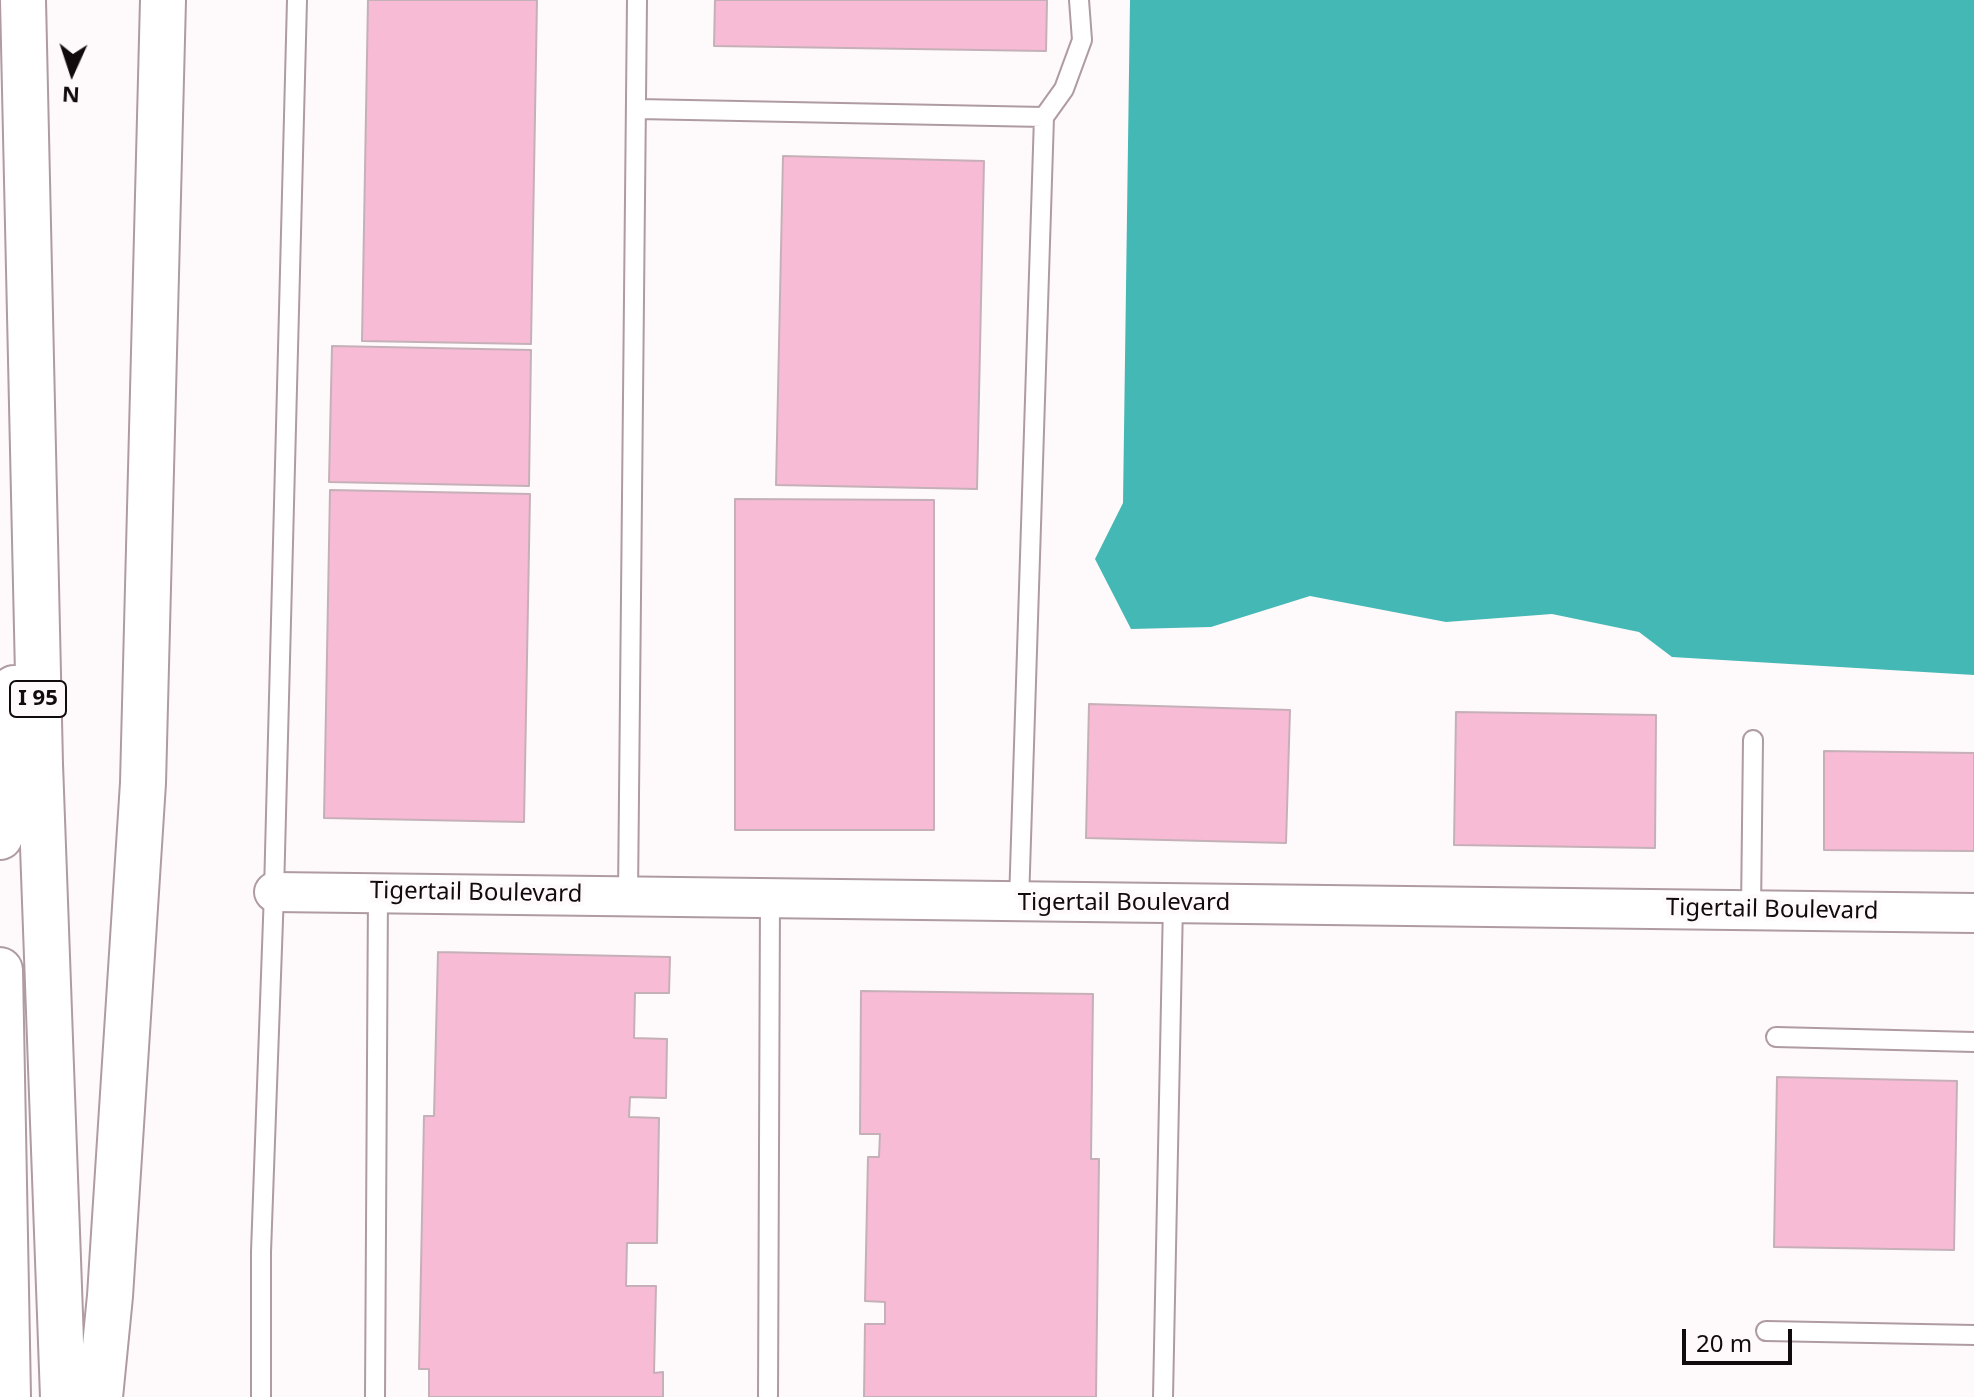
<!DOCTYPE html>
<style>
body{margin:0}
#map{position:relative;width:1974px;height:1397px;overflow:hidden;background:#fef9fb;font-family:"Noto Sans",sans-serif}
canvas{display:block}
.north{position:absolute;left:32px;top:32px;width:80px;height:80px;-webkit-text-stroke:6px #fef9fb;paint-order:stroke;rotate:183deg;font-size:22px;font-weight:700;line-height:32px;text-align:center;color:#120b0e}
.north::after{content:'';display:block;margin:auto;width:28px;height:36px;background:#120b0e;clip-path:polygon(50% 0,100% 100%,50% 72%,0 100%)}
.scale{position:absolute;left:1682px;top:1329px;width:110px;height:36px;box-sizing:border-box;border:4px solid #120b0e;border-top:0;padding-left:10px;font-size:24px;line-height:28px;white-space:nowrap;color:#120b0e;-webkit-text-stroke:6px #fef9fb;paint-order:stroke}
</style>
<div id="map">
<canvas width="1974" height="1397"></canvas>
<div class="north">N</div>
<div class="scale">20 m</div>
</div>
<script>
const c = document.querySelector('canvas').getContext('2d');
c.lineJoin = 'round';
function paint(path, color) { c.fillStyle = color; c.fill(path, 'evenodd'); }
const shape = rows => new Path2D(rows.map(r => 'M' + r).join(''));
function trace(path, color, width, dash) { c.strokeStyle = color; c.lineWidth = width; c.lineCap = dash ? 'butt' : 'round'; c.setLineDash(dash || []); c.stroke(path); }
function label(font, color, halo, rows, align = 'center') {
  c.font = font + ' "Noto Sans",sans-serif'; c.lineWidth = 8; c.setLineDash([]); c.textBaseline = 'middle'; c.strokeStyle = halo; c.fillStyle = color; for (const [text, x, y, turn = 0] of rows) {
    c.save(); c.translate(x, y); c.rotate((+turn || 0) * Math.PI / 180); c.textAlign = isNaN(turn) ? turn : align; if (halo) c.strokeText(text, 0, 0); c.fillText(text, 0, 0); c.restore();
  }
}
paint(shape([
 [1130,0,1974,0,1974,675,1672,657,1639,632,1552,614,1446,622,1310,596,1211,627,1131,629,1095,559,1123,503]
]), '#44b8b5');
const building = shape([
 [368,0,537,0,531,344,362,341,368,0],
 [715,0,1047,0,1046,51,714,46,715,0],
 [783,156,984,161,977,489,776,485,783,156],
 [332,346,531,350,529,486,329,482,332,346],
 [330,490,530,494,524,822,324,818,330,490],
 [735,499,934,500,934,830,735,830,735,499],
 [1089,704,1290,710,1286,843,1086,838,1089,704],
 [1456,712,1656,715,1655,848,1454,845,1456,712],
 [1824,751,1974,753,1974,851,1824,850,1824,751],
 [438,952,670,957,669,993,635,993,634,1038,667,1039,666,1098,630,1097,629,1117,659,1118,657,1243,627,1243,626,1286,656,1286,654,1373,663,1372,663,1397,429,1397,429,1369,419,1369,424,1116,434,1116,438,952],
 [861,991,1093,994,1091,1159,1099,1159,1096,1397,864,1397,865,1324,885,1324,885,1302,865,1301,868,1157,879,1157,880,1134,860,1134,861,991],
 [1777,1077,1957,1081,1954,1250,1774,1247,1777,1077]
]);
paint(building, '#f8bbd5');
trace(building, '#c5b0b8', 2);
const lane = shape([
 [638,109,1044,117,1019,902],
 [1044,117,1064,89,1082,40,1079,0],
 [628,895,637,0],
 [1751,910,1753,740],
 [1776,1037,1974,1042],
 [1766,1331,1974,1335],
 [261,1397,261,1252,274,892,297,0],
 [375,1397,378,892],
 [768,1397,770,900],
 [1163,1397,1173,903]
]);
const street = shape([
 [274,892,1974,913]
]);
const highway = shape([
 [23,0,40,764,63,1397],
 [0,837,14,688],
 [0,970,8,1397],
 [100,1397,110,1296,143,783,163,0]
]);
trace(lane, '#af9ba3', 22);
trace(street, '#af9ba3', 42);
trace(highway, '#af9ba3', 48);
trace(lane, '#fff', 18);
trace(street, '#fff', 38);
trace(highway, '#fff', 44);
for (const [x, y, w] of [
 [38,699,56]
]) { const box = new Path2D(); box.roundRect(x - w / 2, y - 18, w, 36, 6); c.fillStyle = '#fef9fb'; c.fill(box); trace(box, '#120b0e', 2); }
label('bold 22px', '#120b0e', null, [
 ["I 95",38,699]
]);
label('24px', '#120b0e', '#fef9fb', [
 ["Tigertail Boulevard",476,893,1],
 ["Tigertail Boulevard",1124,903],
 ["Tigertail Boulevard",1772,910,1]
]);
</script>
